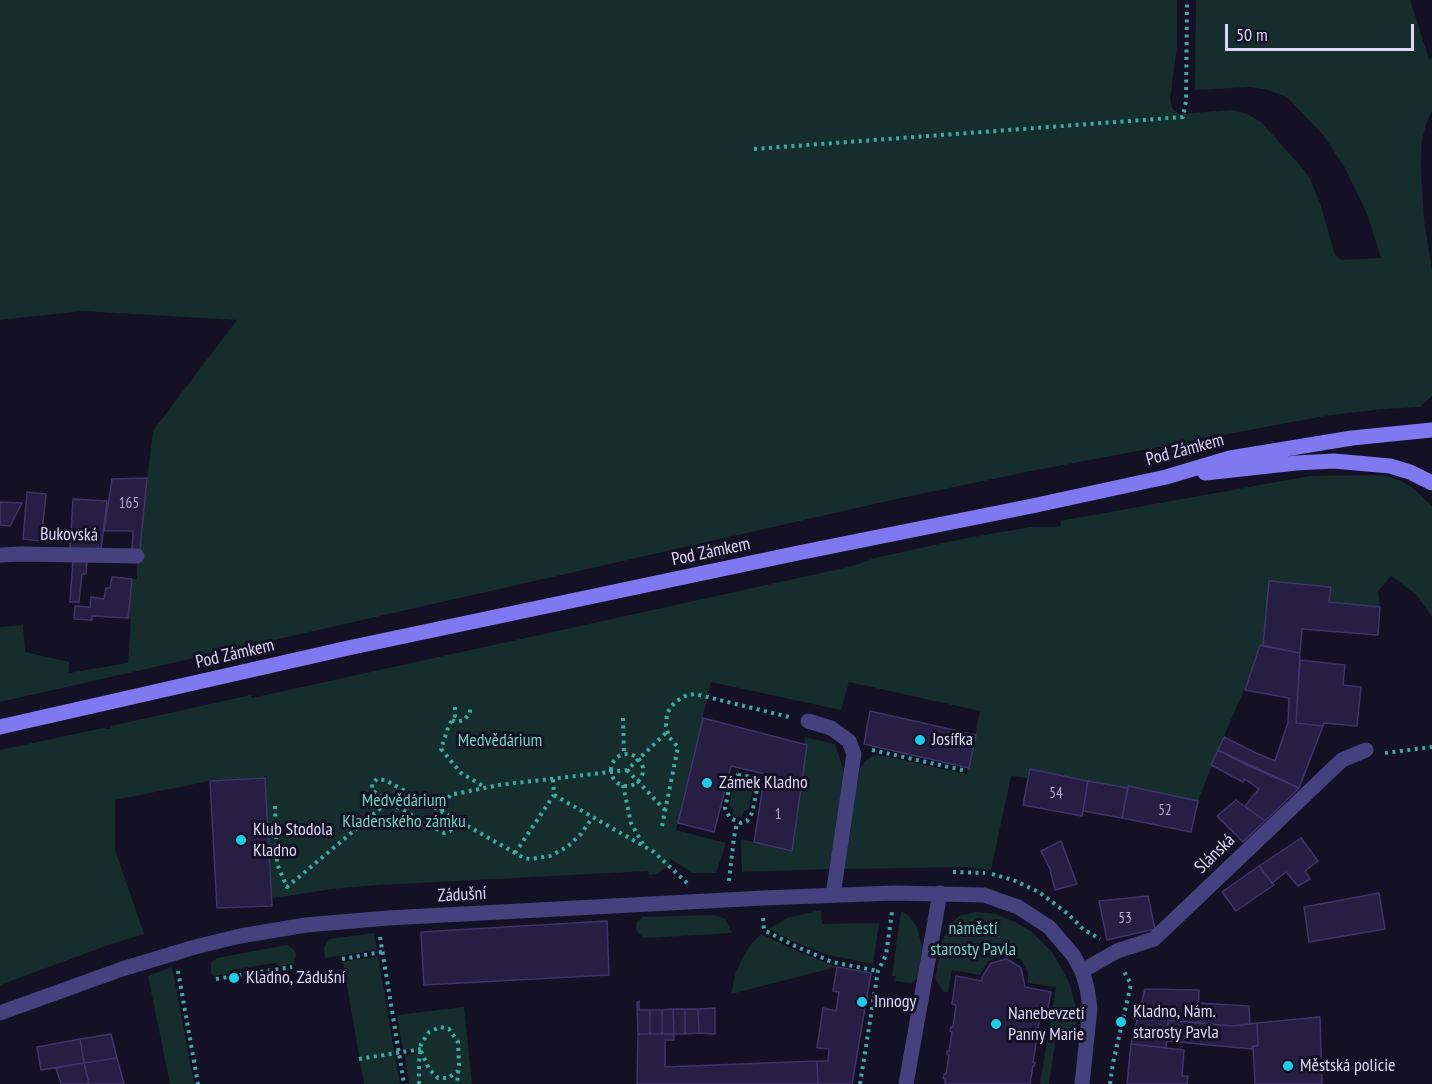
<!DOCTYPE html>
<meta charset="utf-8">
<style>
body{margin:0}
#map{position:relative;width:1432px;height:1084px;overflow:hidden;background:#151124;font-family:"PT Sans Narrow",sans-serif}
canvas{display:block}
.scale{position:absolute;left:1225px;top:24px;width:189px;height:27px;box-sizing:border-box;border:3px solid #ddd8fb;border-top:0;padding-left:8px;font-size:18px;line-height:21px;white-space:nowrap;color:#ddd8fb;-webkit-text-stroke:4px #151124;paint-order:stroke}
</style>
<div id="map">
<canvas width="1432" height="1084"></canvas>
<div class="scale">50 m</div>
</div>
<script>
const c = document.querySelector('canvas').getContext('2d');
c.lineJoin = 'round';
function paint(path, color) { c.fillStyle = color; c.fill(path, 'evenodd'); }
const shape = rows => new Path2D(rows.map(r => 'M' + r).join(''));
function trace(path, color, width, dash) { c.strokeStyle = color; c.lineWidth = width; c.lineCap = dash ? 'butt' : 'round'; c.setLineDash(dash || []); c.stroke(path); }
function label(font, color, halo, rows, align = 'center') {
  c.font = font + ' "PT Sans Narrow",sans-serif'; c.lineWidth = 6; c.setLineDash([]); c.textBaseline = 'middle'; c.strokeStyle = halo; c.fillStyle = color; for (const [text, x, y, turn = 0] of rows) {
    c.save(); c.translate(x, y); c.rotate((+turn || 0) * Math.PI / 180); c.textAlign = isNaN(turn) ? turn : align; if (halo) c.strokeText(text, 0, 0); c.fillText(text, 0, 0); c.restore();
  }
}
paint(shape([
 [0,0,1177,0,1177,46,1170,99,1172,108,1179,114,1233,110,1247,114,1261,122,1304,170,1310,179,1320,203,1335,255,1342,260,1381,258,1368,216,1345,168,1324,136,1287,97,1268,90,1251,87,1195,90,1196,0,1410,0,1429,59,1432,58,1432,111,1426,124,1422,140,1421,167,1424,220,1432,270,1432,396,1420,407,1383,409,1324,416,1036,470,901,498,0,702,0,627,23,625,25,652,69,662,69,673,128,663,131,619,128,618,132,579,137,579,137,562,153,431,237,320,83,311,0,320],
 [1384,475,1401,481,1414,489,1432,506,1432,617,1416,594,1391,576,1378,591,1380,607,1329,602,1330,587,1269,581,1263,646,1218,750,1198,801,1128,786,1128,788,1030,769,1028,778,1011,776,991,870,968,867,841,869,860,769,865,761,873,756,879,755,967,774,980,711,849,682,841,710,711,682,676,830,726,843,716,873,692,873,671,859,669,865,657,874,649,875,648,871,379,885,340,888,272,898,265,778,210,781,115,800,115,850,144,934,111,944,0,985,0,750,103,728,110,729,111,726,251,695,252,698,448,655,853,566,875,558,962,539,1031,527,1054,527,1061,526,1060,521,1310,476],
 [805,737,835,744,846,779,829,869,742,872,741,839,791,851,807,745,804,744],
 [742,782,747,783,752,792,748,810,744,811,742,816,737,817,733,814,733,808,729,806,733,788,737,788],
 [821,910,822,924,879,923,873,964,828,955,792,941,769,929,787,918],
 [901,911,908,915,917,927,922,947,919,977,911,983,895,981,896,976,892,976],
 [975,912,996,914,1015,922,1032,932,1052,952,1069,982,1076,1008,1077,1033,1073,1038,1056,1036,1049,1084,1040,1084,1056,987,1028,983,1028,973,1021,960,1012,956,1004,955,988,961,980,975,952,970,948,992,944,992,935,978,942,942,948,927,959,916],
 [714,915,725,919,732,933,644,938,638,933,636,928,637,922,642,917],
 [374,933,377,950,325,958,324,947,329,939],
 [761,934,799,952,837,967,731,994,736,972,743,957,750,945],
 [287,945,293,949,296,954,294,963,279,966,275,963,231,970,227,974,213,976,211,973,211,963,217,958],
 [378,956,394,1051,400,1084,364,1084,343,962],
 [172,967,194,1084,170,1084,148,976],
 [464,1007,472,1084,409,1084,405,1055,415,1054,415,1048,403,1050,397,1015]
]), '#152d2d');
const building = shape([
 [147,478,140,550,132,550,133,531,104,531,112,479,147,478],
 [27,492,46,494,41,541,23,539,27,492],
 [73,499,107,501,101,549,70,548,73,499],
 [0,502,22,503,10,526,0,525,0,502],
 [73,560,87,561,86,574,82,574,79,602,70,602,73,560],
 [112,577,132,579,128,618,92,616,92,620,74,619,75,606,90,607,91,597,104,599,106,588,110,588,112,577],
 [1269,581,1331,587,1329,602,1380,607,1378,635,1302,629,1300,653,1263,646,1269,581],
 [1260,645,1300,653,1296,723,1323,726,1299,788,1218,750,1224,737,1256,753,1275,761,1288,723,1289,698,1245,690,1260,645],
 [1300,660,1345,665,1343,685,1361,687,1357,726,1324,723,1323,726,1296,723,1300,660],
 [870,711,976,735,969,768,864,744,870,711],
 [703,718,807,745,792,851,754,842,765,774,731,766,714,832,678,823,703,718],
 [1218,750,1249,766,1299,788,1265,821,1245,806,1259,789,1245,779,1243,782,1211,765,1218,750],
 [1030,769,1088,781,1082,816,1023,805,1030,769],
 [265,778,272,906,217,908,210,781,265,778],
 [1088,781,1128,788,1122,818,1083,811,1088,781],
 [1128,786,1198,801,1191,832,1122,818,1128,786],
 [1236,800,1265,821,1243,842,1217,816,1236,800],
 [1301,838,1318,861,1305,871,1310,879,1298,886,1286,872,1272,883,1259,866,1301,838],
 [1061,841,1077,884,1055,890,1050,869,1041,851,1061,841],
 [1259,866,1274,885,1236,911,1222,892,1259,866],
 [1379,893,1385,929,1309,942,1304,907,1379,893],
 [1148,896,1155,929,1107,940,1099,901,1148,896],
 [607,921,609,975,424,985,421,932,607,921],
 [1007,959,1021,968,1025,987,1051,992,1046,1019,1042,1019,1039,1021,1037,1039,1039,1039,1038,1043,1036,1043,1033,1062,1035,1063,1034,1066,1033,1066,1030,1084,945,1084,945,1079,943,1078,944,1074,946,1074,949,1055,947,1055,947,1051,949,1051,952,1032,950,1031,951,1027,953,1027,956,1005,952,1004,956,976,982,981,982,977,991,963,1007,959],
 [837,967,871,973,852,1084,818,1084,817,1061,828,1061,829,1049,817,1048,823,1008,836,1011,839,992,833,991,837,967],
 [1145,989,1199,990,1198,1023,1168,1020,1166,1048,1131,1044,1145,989],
 [639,1001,639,1010,650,1010,650,1034,638,1034,637,1002,639,1001],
 [1198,1003,1249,1006,1250,1024,1233,1026,1198,1023,1198,1003],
 [715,1008,715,1034,699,1033,698,1009,715,1008],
 [673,1009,685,1009,685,1034,674,1034,673,1009],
 [673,1009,674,1034,662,1034,662,1010,673,1009],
 [685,1009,698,1009,699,1033,685,1034,685,1009],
 [650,1010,662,1010,662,1034,650,1034,650,1010],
 [1320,1017,1322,1084,1255,1084,1253,1046,1258,1046,1257,1023,1320,1017],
 [1168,1020,1233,1026,1257,1023,1258,1046,1253,1046,1252,1049,1167,1041,1168,1020],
 [111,1034,117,1058,84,1063,80,1039,111,1034],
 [638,1034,674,1034,674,1040,665,1040,665,1067,817,1061,818,1084,637,1084,638,1034],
 [80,1039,84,1063,41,1070,37,1047,80,1039],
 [1131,1044,1184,1050,1182,1076,1188,1076,1187,1084,1127,1084,1131,1044],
 [117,1058,124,1084,89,1084,84,1063,117,1058],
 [84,1063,89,1084,61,1084,56,1068,84,1063]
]);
paint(building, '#271f43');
trace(building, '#40346c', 1.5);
trace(shape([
 [754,149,1183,117,1186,101,1187,0],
 [455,707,455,716,449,725,441,749,461,773,485,787],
 [623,718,624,754],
 [452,720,456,722,464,720,470,713,470,706],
 [872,750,967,771],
 [1385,753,1432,747],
 '611 770a16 16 0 1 1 32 0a16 16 0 1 1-32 0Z',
 [627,770,665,810],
 [738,775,752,777,758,785,752,813,747,821,741,823,730,818,725,808,731,780,738,775],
 [623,785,631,823,644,846],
 [554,795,654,852,687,883],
 [388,802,372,790,372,784,377,779,385,780,450,816],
 [275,806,277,864,287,887,388,802,444,833,450,831,454,825,450,816,524,858,530,859,550,856,567,847,581,834,592,818],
 [441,811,450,795,499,785,627,770,667,732],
 [662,826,678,747,669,737,666,726,667,713,675,702,687,695,695,694,789,717],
 [515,853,554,795,553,778],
 [953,872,985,873],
 [992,874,1013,880,1039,892,1068,914,1083,929,1100,939],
 [729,881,734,837,737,823],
 [763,918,764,930,795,946,832,962,878,971],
 [380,937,404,1084],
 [342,959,382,952],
 [178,971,198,1084],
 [216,979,292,967],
 [421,1051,429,1069,438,1078,448,1078,458,1071],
 [359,1059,421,1049],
 [419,1084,419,1062,421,1044,429,1032,440,1027,449,1029,458,1042,459,1065,457,1084],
 [860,1084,878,971,886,955,892,912],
 [1110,1084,1113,1063,1131,984,1123,970]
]), '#3caba6', 4, [3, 4.5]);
trace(shape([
 [808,721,831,728,849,741,854,754,833,895]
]), '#45417e', 15);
trace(shape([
 [0,555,22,554,137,556],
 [1082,971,1117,951,1154,939,1342,760,1366,750],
 [0,1013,122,969,195,947,240,936,306,925,388,918,763,898,894,893,984,895,1018,907,1049,927,1073,955,1082,971,1087,988,1090,1008,1082,1084],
 [906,1084,940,893]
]), '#45417e', 15);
trace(shape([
 [1205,473,1296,463,1334,461,1390,466,1410,472,1432,483],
 [0,727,348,648,798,553,1032,506,1166,477,1230,458,1352,438,1432,430]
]), '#7e79f1', 15);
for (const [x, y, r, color] of [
 [920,740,6,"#19cfe7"],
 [707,783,6,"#19cfe7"],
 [241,840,6,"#19cfe7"],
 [234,978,6,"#19cfe7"],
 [862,1002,6,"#19cfe7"],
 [1121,1022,6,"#19cfe7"],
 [996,1024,6,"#19cfe7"],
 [1288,1066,6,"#19cfe7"]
]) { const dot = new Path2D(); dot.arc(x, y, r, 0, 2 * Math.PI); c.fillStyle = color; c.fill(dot); trace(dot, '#151124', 2); }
label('15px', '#b0aacd', null, [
 ["165",129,504],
 ["54",1056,794],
 ["52",1165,811],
 ["1",778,815],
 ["53",1125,919]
]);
label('18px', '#ddd8fb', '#151124', [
 ["Pod Zámkem",1185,450,-15],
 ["Bukovská",69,535,1],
 ["Pod Zámkem",711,552,-12],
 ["Pod Zámkem",235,654,-13],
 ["Slánská",1215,854,-44],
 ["Zádušní",462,895,-3]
]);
label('18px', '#ddd8fb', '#151124', [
 ["Josífka",932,740],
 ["Zámek Kladno",719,783],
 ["Klub Stodola",253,830],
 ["Kladno",253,851],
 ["Kladno, Zádušní",246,978],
 ["Innogy",874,1002],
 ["Kladno, Nám.",1133,1012],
 ["starosty Pavla",1133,1033],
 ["Nanebevzetí",1008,1014],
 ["Panny Marie",1008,1035],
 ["Městská policie",1300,1066]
], 'left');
label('18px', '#6cd4bb', '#151124', [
 ["Medvědárium",500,741],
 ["Medvědárium",404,801],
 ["Kladenského zámku",404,822],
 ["náměstí",973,929],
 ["starosty Pavla",973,950]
]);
</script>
